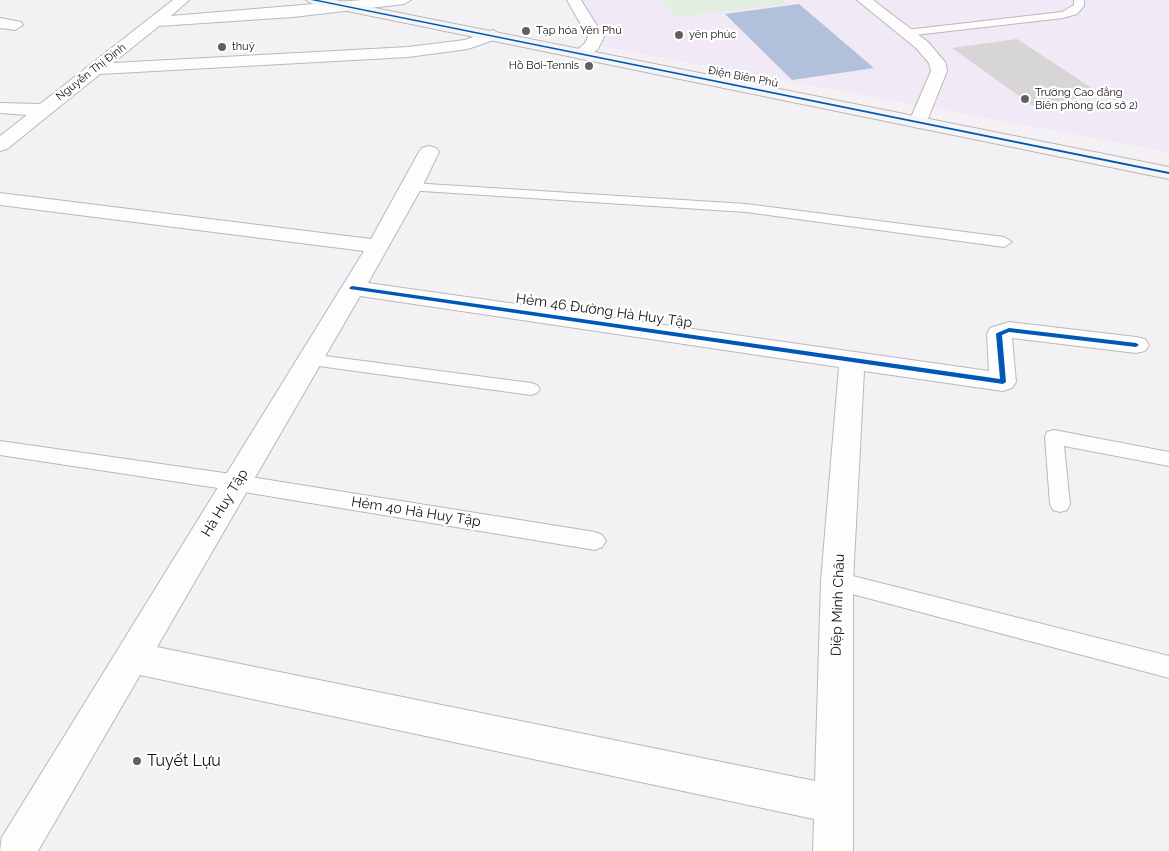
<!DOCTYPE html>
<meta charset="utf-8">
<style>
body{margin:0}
canvas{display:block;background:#f4f1f4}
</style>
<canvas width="1169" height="851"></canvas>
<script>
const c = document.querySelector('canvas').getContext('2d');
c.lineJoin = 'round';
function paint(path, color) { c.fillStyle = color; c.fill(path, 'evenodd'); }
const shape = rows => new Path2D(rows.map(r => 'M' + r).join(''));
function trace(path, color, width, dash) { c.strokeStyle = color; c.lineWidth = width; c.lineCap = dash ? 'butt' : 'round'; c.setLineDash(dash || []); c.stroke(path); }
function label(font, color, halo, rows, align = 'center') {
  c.font = font + ' Raleway,sans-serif'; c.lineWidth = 4.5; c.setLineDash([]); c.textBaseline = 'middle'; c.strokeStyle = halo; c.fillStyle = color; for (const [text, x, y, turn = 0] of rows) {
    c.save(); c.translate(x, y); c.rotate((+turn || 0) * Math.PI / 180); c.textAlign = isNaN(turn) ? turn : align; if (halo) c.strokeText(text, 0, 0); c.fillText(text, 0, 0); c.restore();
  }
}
paint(shape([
 [570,0,1169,0,1169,152,594,45]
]), '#f1e9f5');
paint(shape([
 [661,0,783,0,787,4,677,17]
]), '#e2eedf');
paint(shape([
 [799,4,874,68,792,80,725,14]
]), '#b2c0dc');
paint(shape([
 [1017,39,1101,94,1033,106,952,48]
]), '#d7d5d6');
const lane = shape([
 [1074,0,1084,0,1084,6,1077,14,1063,18,906,36,901,33,906,30,1062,12,1074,5,1074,0],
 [412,183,746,204,1004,237,1012,242,1004,247,746,212,407,190,405,187,407,184,412,183],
 [310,354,531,383,537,385,540,389,537,393,531,395,304,364,301,360,304,356,310,354],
 [1054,430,1169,452,1169,466,1064,446,1070,504,1067,510,1060,512,1053,510,1050,504,1045,437,1047,432,1054,430],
 [0,441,238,475,595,532,602,535,606,541,602,547,595,550,238,491,0,455,0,441],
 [837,572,1169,656,1169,678,837,590,829,588,826,581,829,574,837,572]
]);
const street = shape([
 [173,0,189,0,171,16,362,0,411,0,404,4,293,17,159,26,113,63,408,47,465,40,493,30,501,35,499,38,468,49,408,57,100,74,7,149,0,151,0,136,27,115,0,113,0,103,40,104,173,0],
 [567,0,581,0,604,37,598,49,587,57,581,59,575,57,573,54,585,43,588,37,567,0],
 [857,0,873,0,928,42,945,62,947,71,925,126,918,128,911,126,909,122,931,71,929,63,916,48,857,0],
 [0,18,21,22,23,25,15,30,0,28,0,18],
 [429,146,436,148,439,152,422,187,368,283,989,371,987,334,990,328,1009,322,1136,337,1145,339,1149,345,1145,351,1136,353,1012,338,1016,382,1012,388,1003,391,864,371,853,581,853,851,813,851,814,819,140,675,38,851,0,851,2,837,364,251,0,205,0,193,371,239,419,152,422,148,429,146],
 [360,296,839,367,821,581,815,781,157,647,360,296]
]);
const secondary = shape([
 [306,0,335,0,1169,167,1169,179,313,4,306,0]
]);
trace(lane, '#bab8ba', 2);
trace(street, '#bab8ba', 2);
trace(secondary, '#bab8ba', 2);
paint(lane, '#fdfdfd');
paint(street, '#fdfdfd');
paint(secondary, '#f4f5f4');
paint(shape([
 [311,0,318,0,1169,172,1169,174,311,0],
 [352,286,1000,379,996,334,997,333,1009,328,1136,343,1139,345,1136,347,1009,332,1002,335,1006,382,1003,384,350,289,349,288,352,286]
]), '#0057b8');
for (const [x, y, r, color] of [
 [526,31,5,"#625f62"],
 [679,35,5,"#625f62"],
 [222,47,5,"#625f62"],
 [589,66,5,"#625f62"],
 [1025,99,5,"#625f62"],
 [137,761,5,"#625f62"]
]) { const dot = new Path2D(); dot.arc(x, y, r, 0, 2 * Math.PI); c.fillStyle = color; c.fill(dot); trace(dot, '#fff', 2); }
label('11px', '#131113', '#fff', [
 ["Tạp hóa Yên Phú",536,31],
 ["yên phúc",689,35],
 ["thuỷ",232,47],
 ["Hồ Bơi-Tennis",579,66,"right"],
 ["Trường Cao đẳng",1035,93],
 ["Biên phòng (cơ sở 2)",1035,106]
], 'left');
label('11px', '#131113', '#fff', [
 ["Nguyễn Thị Định",91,72,-38],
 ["Điện Biên Phủ",743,77,11]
]);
label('14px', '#131113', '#fff', [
 ["Hẻm 46 Đường Hà Huy Tập",604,311,8],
 ["Hà Huy Tập",225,503,-59],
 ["Hẻm 40 Hà Huy Tập",416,512,9],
 ["Diệp Minh Châu",838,605,-88]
]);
label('16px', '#131113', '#fff', [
 ["Tuyết Lựu",147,761]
], 'left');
</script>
